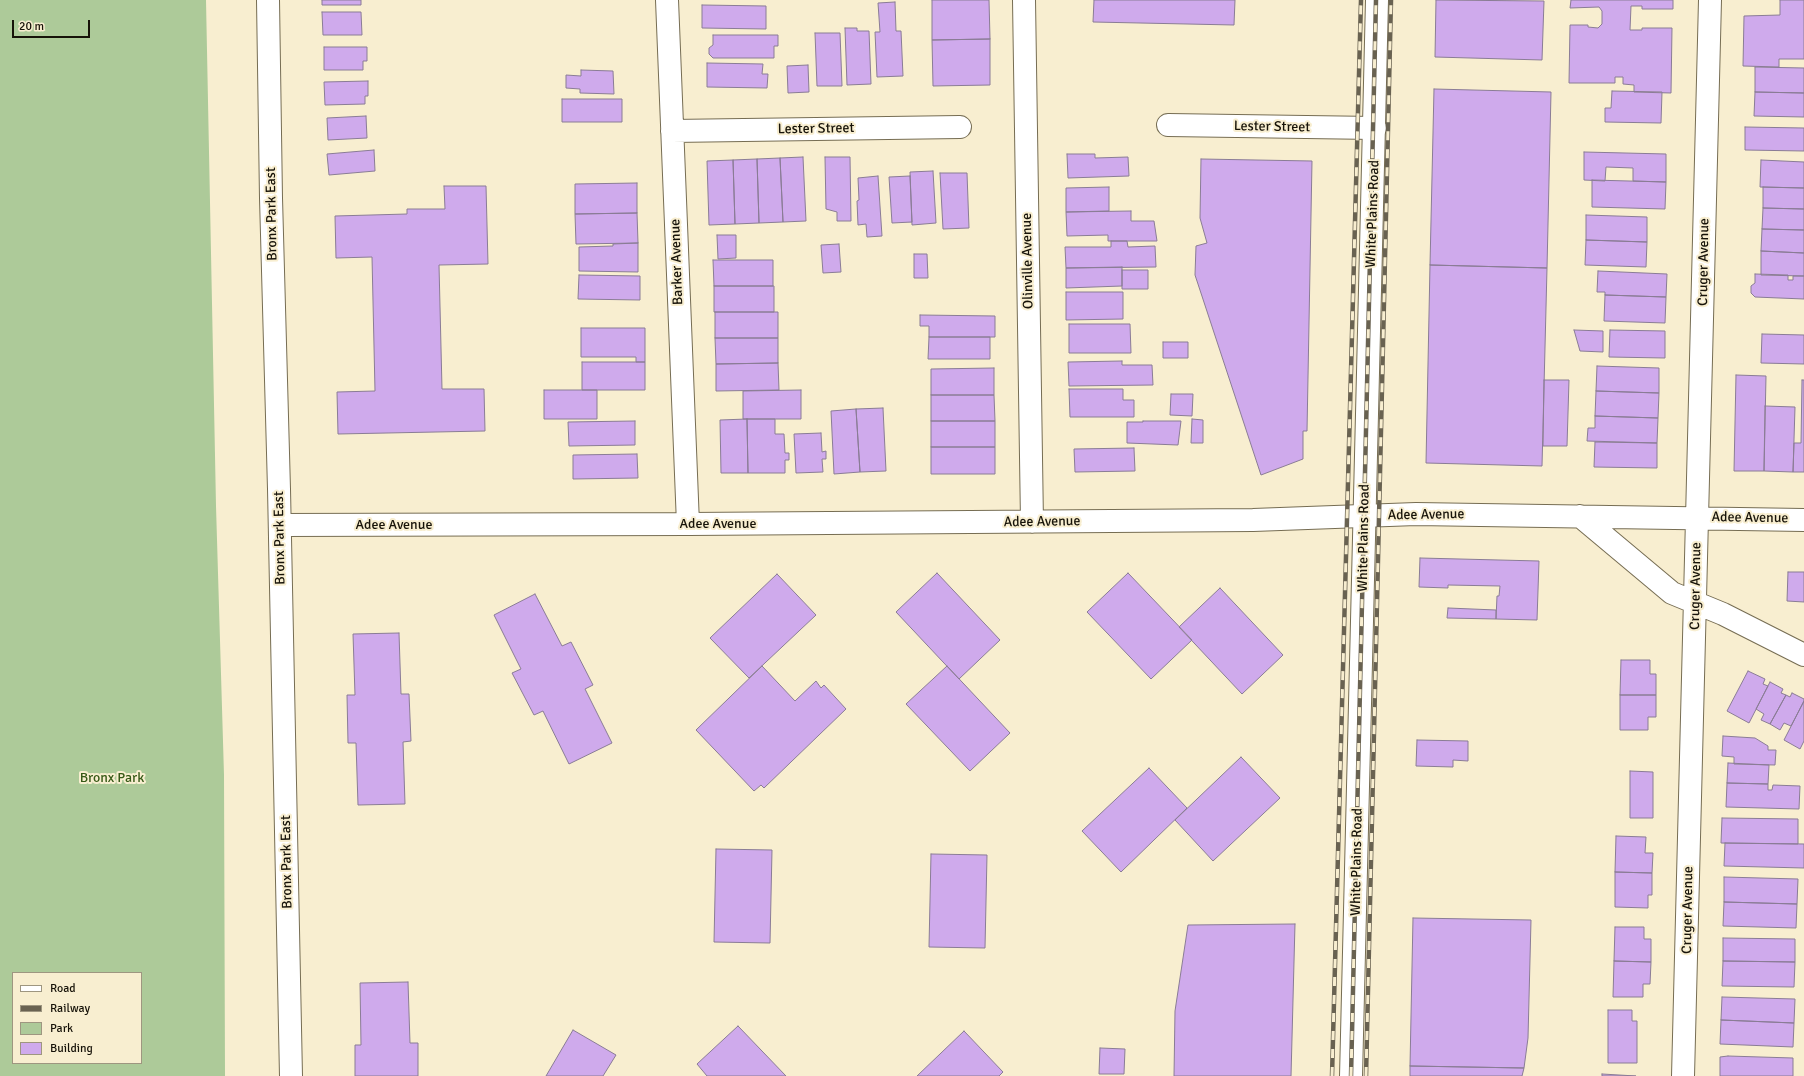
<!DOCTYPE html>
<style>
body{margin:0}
#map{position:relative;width:1804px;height:1076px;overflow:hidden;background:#f8eed0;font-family:Signika,sans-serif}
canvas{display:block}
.legend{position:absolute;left:12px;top:972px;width:130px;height:92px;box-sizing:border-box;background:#f8eed0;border:1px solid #9e9680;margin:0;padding:5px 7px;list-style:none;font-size:12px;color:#171309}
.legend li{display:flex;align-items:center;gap:8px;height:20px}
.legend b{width:20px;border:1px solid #9e9680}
.scale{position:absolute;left:12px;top:20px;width:78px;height:18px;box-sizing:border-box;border:2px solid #171309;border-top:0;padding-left:5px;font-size:12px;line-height:14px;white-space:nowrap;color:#171309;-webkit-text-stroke:3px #f8eed0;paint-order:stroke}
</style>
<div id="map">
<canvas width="1804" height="1076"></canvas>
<ul class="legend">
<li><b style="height:5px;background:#fff"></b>Road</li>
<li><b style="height:5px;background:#696251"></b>Railway</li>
<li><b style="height:11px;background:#adca99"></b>Park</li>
<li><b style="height:11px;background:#cfaaec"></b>Building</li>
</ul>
<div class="scale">20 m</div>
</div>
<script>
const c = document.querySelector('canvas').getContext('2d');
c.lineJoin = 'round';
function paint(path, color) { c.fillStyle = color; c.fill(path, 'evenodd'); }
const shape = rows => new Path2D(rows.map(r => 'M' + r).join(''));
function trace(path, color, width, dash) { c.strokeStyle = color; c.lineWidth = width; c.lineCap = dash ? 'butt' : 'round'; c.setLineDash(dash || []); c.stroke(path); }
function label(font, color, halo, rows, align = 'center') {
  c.font = font + ' Signika,sans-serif'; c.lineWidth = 4; c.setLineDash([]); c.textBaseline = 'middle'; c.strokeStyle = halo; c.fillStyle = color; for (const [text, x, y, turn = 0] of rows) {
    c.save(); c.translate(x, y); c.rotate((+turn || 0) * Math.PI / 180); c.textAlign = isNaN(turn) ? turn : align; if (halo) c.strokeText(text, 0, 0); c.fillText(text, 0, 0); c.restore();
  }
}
paint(shape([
 [0,0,206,0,216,506,224,775,225,1076,0,1076],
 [13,973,141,973,141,1063,13,1063]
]), '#adca99');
const building = shape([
 [322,0,361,0,361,5,322,5,322,0],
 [932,0,989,0,990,39,932,40,932,0],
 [1094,0,1235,0,1234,25,1093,22,1094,0],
 [1436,0,1544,1,1542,60,1435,57,1436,0],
 [1571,0,1673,0,1673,9,1642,9,1642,6,1631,6,1630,30,1642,30,1642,28,1672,28,1671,93,1634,92,1634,85,1623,84,1623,77,1615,77,1615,83,1569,83,1570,25,1588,25,1588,27,1598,28,1602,24,1602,11,1599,7,1570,8,1571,0],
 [1780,0,1804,0,1804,59,1779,59,1779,67,1743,66,1744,16,1780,15,1780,0],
 [895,2,896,31,901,31,903,76,877,77,875,32,880,32,878,3,895,2],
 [702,5,766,6,766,29,702,28,702,5],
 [322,12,361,12,362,35,323,35,322,12],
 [845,28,857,28,857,31,869,31,871,84,847,85,845,28],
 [815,33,840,33,842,86,817,86,815,33],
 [713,35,778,35,778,46,774,46,774,58,713,58,709,54,709,48,713,45,713,35],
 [990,39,990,85,933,86,932,40,990,39],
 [324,47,367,47,367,61,363,61,363,70,324,70,324,47],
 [707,63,763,64,762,74,768,74,767,88,707,87,707,63],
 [808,65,809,92,788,93,787,66,808,65],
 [1755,67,1804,68,1804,93,1755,92,1755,67],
 [581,70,613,71,614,94,580,93,580,89,566,88,566,75,581,76,581,70],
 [368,81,368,96,365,96,365,104,325,105,324,82,368,81],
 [1434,89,1551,92,1547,268,1430,265,1434,89],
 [1612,91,1662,92,1661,123,1605,122,1605,108,1611,108,1612,91],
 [1755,92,1804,93,1804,117,1754,116,1755,92],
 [562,99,622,99,622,122,562,122,562,99],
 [366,116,367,138,328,140,327,118,366,116],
 [1745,127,1804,128,1804,151,1745,150,1745,127],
 [374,150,375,171,329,175,327,154,374,150],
 [1584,152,1666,154,1666,182,1633,181,1633,168,1606,167,1605,181,1584,180,1584,152],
 [1067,154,1095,154,1095,158,1128,157,1129,176,1068,178,1067,154],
 [803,157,806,221,783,222,780,158,803,157],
 [825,157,850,157,851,221,837,221,837,212,826,209,825,157],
 [780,158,783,222,759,223,757,159,780,158],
 [757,159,759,223,735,224,733,160,757,159],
 [1201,159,1312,161,1307,431,1303,431,1303,459,1261,475,1195,275,1196,246,1207,243,1200,218,1201,159],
 [733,160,735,224,709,225,707,161,733,160],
 [1761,160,1804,162,1804,188,1760,187,1761,160],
 [933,171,936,223,912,225,910,172,933,171],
 [940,173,967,173,969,228,943,229,940,173],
 [878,176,882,236,867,237,866,224,858,225,857,201,859,200,858,178,878,176],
 [910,176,912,222,892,223,889,177,910,176],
 [1592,180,1666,182,1665,209,1592,207,1592,180],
 [637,183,637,213,575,214,575,184,637,183],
 [444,186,486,186,488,264,439,265,442,389,484,389,485,431,338,434,337,392,375,391,372,257,336,258,335,216,407,214,407,209,445,209,444,186],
 [1109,187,1109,211,1066,212,1066,188,1109,187],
 [1763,187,1804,188,1804,209,1763,208,1763,187],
 [1763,208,1804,209,1804,230,1762,229,1763,208],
 [1131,211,1131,221,1154,221,1157,241,1108,241,1108,235,1067,236,1066,212,1131,211],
 [637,213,638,243,576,244,575,214,637,213],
 [1586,215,1647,217,1647,242,1586,240,1586,215],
 [1762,229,1804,230,1804,253,1761,251,1762,229],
 [717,235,736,235,736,258,718,259,717,235],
 [1586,240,1647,242,1646,267,1585,265,1586,240],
 [1111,241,1127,241,1128,247,1155,246,1156,267,1066,268,1065,247,1111,247,1111,241],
 [638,243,638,272,579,271,579,247,613,246,613,244,638,243],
 [839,244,841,272,823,273,821,245,839,244],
 [1761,251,1804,253,1804,276,1761,275,1761,251],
 [914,254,927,254,928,278,914,278,914,254],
 [713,260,773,260,773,286,714,286,713,260],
 [1430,265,1547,268,1542,466,1426,463,1430,265],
 [1122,267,1122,286,1066,288,1066,268,1122,267],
 [1122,270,1148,270,1148,289,1122,289,1122,270],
 [1598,271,1667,274,1666,297,1605,295,1605,292,1597,292,1598,271],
 [1755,274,1788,275,1788,280,1793,280,1793,276,1804,276,1804,299,1755,297,1751,293,1751,286,1755,283,1755,274],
 [579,275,640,276,640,300,578,299,579,275],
 [714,286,774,286,774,312,714,312,714,286],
 [1066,292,1123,292,1123,319,1066,320,1066,292],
 [1605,295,1666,297,1665,323,1604,321,1605,295],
 [715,312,778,312,778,338,715,338,715,312],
 [920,315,995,316,995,337,929,337,929,326,920,326,920,315],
 [1069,324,1130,324,1131,353,1069,353,1069,324],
 [581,328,645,328,645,362,636,362,636,357,581,357,581,328],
 [1574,330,1603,331,1603,352,1580,351,1574,330],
 [1610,330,1665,331,1665,358,1609,357,1610,330],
 [1762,334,1804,335,1804,364,1761,363,1762,334],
 [929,337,990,337,990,359,928,359,929,337],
 [715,338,778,338,778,363,716,364,715,338],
 [1163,342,1188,342,1188,358,1163,358,1163,342],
 [1122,361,1122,365,1152,365,1153,385,1069,386,1068,362,1122,361],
 [582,362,645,362,645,390,582,390,582,362],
 [778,363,779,390,716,391,716,364,778,363],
 [1597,366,1659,368,1659,393,1596,391,1597,366],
 [994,368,994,395,931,395,931,369,994,368],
 [1736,375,1766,376,1764,471,1734,471,1736,375],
 [1544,380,1569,380,1567,446,1543,446,1544,380],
 [1802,380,1804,380,1804,472,1793,472,1794,443,1801,443,1802,380],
 [1069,389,1123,389,1123,400,1134,400,1134,417,1070,417,1069,389],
 [544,390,597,390,597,419,544,419,544,390],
 [801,390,801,419,743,419,743,391,801,390],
 [1596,391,1659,393,1658,418,1595,416,1596,391],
 [1171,394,1193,394,1192,416,1170,415,1171,394],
 [931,395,994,395,995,421,931,421,931,395],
 [1765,406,1795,407,1793,472,1764,471,1765,406],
 [883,408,886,471,860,472,856,409,883,408],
 [856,409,860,472,834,474,831,411,856,409],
 [1595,416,1658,418,1657,443,1587,441,1588,428,1595,428,1595,416],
 [747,419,775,419,775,434,784,434,785,453,789,453,789,460,785,460,785,473,748,473,747,419],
 [747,419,748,473,721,473,720,420,747,419],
 [1192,419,1203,420,1203,443,1191,443,1192,419],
 [635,421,635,445,569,446,568,422,635,421],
 [931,421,995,421,995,447,931,447,931,421],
 [1143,421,1181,421,1178,445,1127,443,1127,422,1143,422,1143,421],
 [821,433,822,452,826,451,826,459,822,459,823,472,796,473,794,434,821,433],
 [1595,442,1657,443,1657,468,1594,467,1595,442],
 [931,447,995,447,995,474,931,474,931,447],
 [1134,448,1135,471,1075,472,1074,449,1134,448],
 [637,454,638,478,573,479,573,455,637,454],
 [1420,558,1539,561,1537,620,1496,619,1497,596,1499,596,1500,586,1448,585,1448,588,1419,587,1420,558],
 [1788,572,1804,572,1804,602,1787,601,1788,572],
 [937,573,1000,640,959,679,896,612,937,573],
 [1128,573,1192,640,1151,679,1087,612,1128,573],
 [777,574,816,615,749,678,710,638,777,574],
 [1220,588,1283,655,1242,694,1179,627,1220,588],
 [535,594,562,646,571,642,593,685,585,689,612,743,569,764,543,711,534,715,512,673,521,669,494,615,535,594],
 [1448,608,1496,610,1496,619,1447,618,1448,608],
 [399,633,401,694,409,694,411,741,403,742,405,804,358,805,356,743,348,743,347,695,355,695,353,634,399,633],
 [1621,660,1650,660,1650,674,1656,674,1656,695,1620,695,1621,660],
 [762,666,795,701,816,681,821,688,824,685,846,709,764,788,761,785,754,791,696,730,762,666],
 [947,666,1010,733,970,771,906,704,947,666],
 [1748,671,1765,679,1763,684,1768,686,1749,723,1727,711,1748,671],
 [1770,682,1783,689,1781,693,1786,695,1770,724,1761,720,1764,714,1756,709,1770,682],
 [1792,693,1804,699,1804,701,1791,726,1784,723,1780,730,1770,724,1786,695,1790,697,1792,693],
 [1620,695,1656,695,1656,717,1648,717,1648,730,1620,730,1620,695],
 [1804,701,1804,741,1800,749,1784,740,1804,701],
 [1723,736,1755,738,1768,746,1768,750,1776,750,1775,765,1734,764,1734,757,1722,756,1723,736],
 [1417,740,1468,741,1468,761,1453,760,1453,767,1416,766,1417,740],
 [1241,757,1280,798,1213,861,1175,820,1241,757],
 [1728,763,1769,765,1768,784,1727,783,1728,763],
 [1149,768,1187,808,1121,872,1082,831,1149,768],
 [1630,771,1653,772,1653,818,1630,818,1630,771],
 [1727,783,1768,784,1768,790,1772,790,1773,785,1800,786,1799,809,1726,807,1727,783],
 [1722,818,1798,819,1798,844,1721,843,1722,818],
 [1616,836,1646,837,1645,853,1653,853,1652,873,1615,872,1616,836],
 [1725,843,1804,844,1804,868,1724,866,1725,843],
 [716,849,772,850,770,943,714,942,716,849],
 [931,854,987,855,985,948,929,947,931,854],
 [1615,872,1652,873,1652,895,1648,895,1648,908,1615,907,1615,872],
 [1724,877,1798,879,1797,904,1724,902,1724,877],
 [1724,902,1797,904,1796,928,1723,926,1724,902],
 [1413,918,1531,920,1528,1038,1524,1068,1410,1066,1413,918],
 [1295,924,1291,1076,1174,1076,1175,1011,1188,925,1295,924],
 [1615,927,1644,927,1644,939,1651,939,1651,962,1614,961,1615,927],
 [1723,938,1795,939,1795,962,1723,961,1723,938],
 [1614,961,1651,962,1650,984,1643,984,1643,997,1613,997,1614,961],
 [1723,961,1795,962,1794,987,1722,986,1723,961],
 [408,982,410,1043,418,1043,418,1076,355,1076,355,1045,361,1045,360,983,408,982],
 [1722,997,1795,999,1794,1023,1721,1020,1722,997],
 [1608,1010,1632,1010,1632,1021,1637,1021,1637,1063,1608,1063,1608,1010],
 [1721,1020,1794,1023,1793,1047,1720,1044,1721,1020],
 [738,1026,786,1076,707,1076,697,1064,738,1026],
 [573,1030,616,1055,603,1076,546,1076,573,1030],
 [964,1031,1003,1072,999,1076,917,1076,964,1031],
 [1100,1048,1125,1049,1124,1074,1099,1074,1100,1048],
 [1728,1056,1793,1058,1793,1076,1720,1076,1720,1057,1728,1056],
 [1410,1066,1524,1068,1522,1076,1410,1076,1410,1066],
 [1602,1074,1636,1076,1602,1076,1602,1074]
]);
paint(building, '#cfaaec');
trace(building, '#8a7c95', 1);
const street = shape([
 [268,0,271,198,279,489,291,1076],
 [667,0,688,524],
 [1024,0,1032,522],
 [1168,125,1375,128],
 [672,131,960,127],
 [1580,516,1672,593,1723,614,1804,655],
 [280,525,688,524,1253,520,1416,514,1804,520],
 [1683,1076,1710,0]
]);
const secondary = shape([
 [1351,1076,1377,0]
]);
trace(street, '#766d53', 24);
trace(secondary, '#766d53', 24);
trace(street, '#fff', 22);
trace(secondary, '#fff', 22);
const rail = shape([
 [1332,1076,1361,0],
 [1351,1076,1376,0],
 [1366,1076,1391,0]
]);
trace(rail, '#696251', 4.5);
trace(rail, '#f8eed0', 3, [9]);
label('14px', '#171309', '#f8eed0', [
 ["Lester Street",1272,127,1],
 ["Lester Street",816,129,-1],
 ["Bronx Park East",272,214,-91],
 ["White Plains Road",1373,214,-88],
 ["Olinville Avenue",1028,261,-91],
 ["Barker Avenue",677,262,-92],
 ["Cruger Avenue",1704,262,-89],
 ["Adee Avenue",1426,515,-1],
 ["Adee Avenue",1750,518,1],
 ["Adee Avenue",1042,522,-1],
 ["Adee Avenue",718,524],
 ["Adee Avenue",394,525],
 ["Bronx Park East",280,538,-91],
 ["White Plains Road",1364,538,-89],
 ["Cruger Avenue",1696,586,-89],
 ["Bronx Park East",287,862,-91],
 ["White Plains Road",1357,862,-89],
 ["Cruger Avenue",1688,910,-89]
]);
label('14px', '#365916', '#f8eed0', [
 ["Bronx Park",112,778]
]);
</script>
